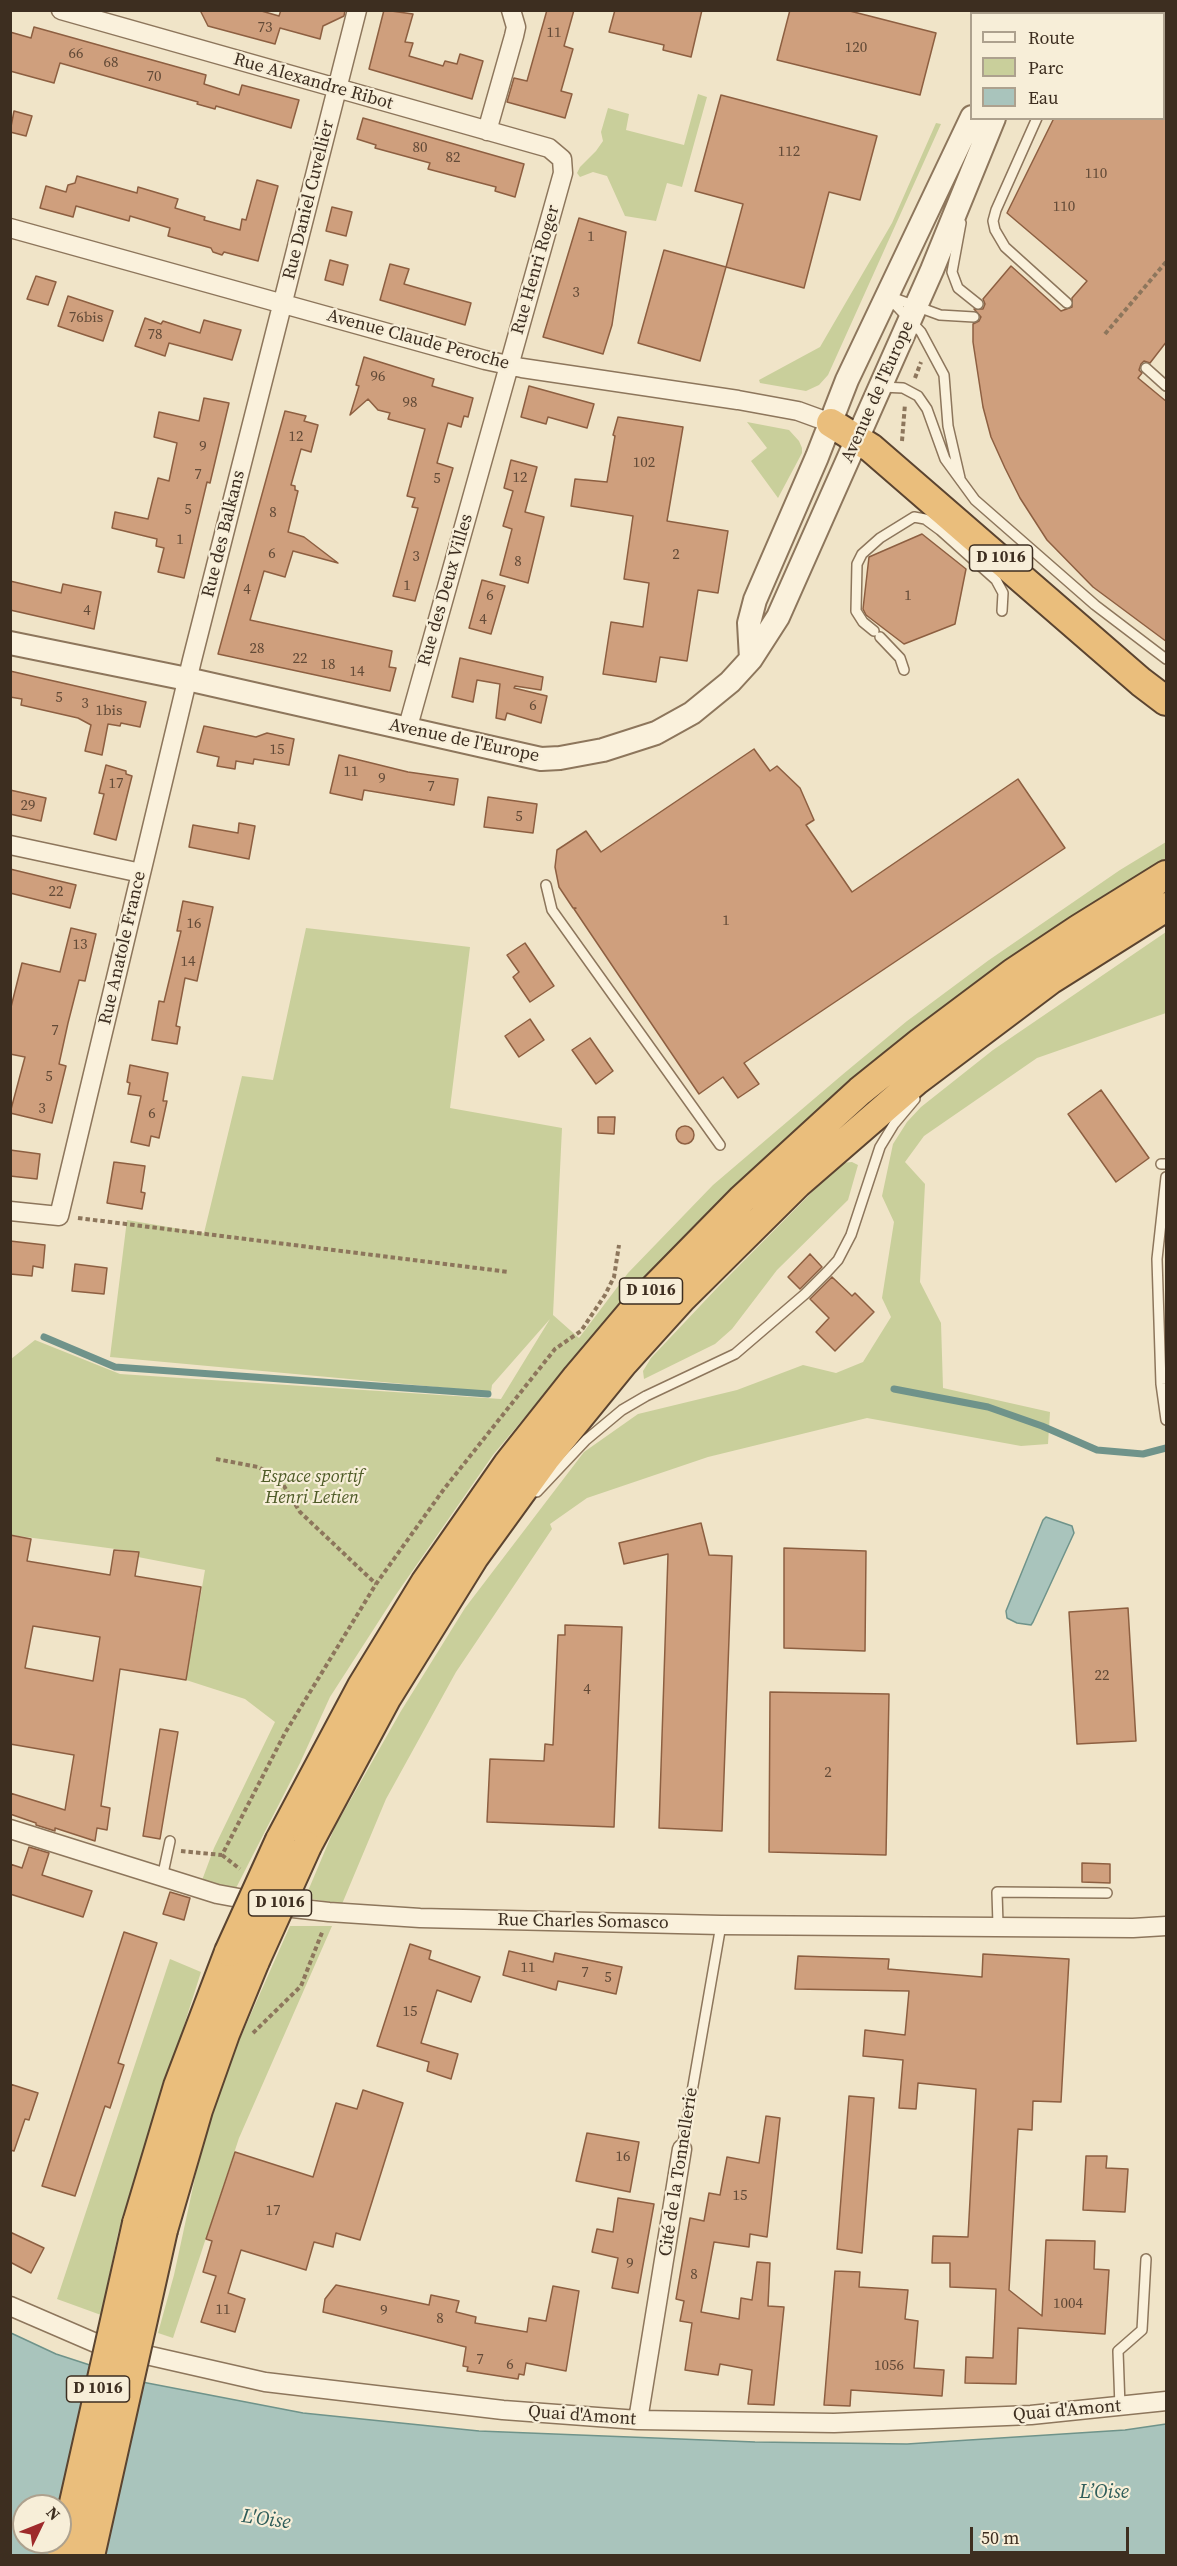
<!DOCTYPE html>
<meta charset="utf-8">
<style>
body{margin:0}
#map{position:relative;width:1177px;height:2566px;overflow:hidden;background:#f0e4c8;font-family:"Source Serif 4",serif}
canvas{display:block}
.frame{position:absolute;inset:0;border:12px solid #3d2e20;pointer-events:none}
.legend{position:absolute;left:970px;top:12px;width:195px;height:108px;box-sizing:border-box;background:#f7eed8;border:2px solid #ada18e;margin:0;padding:8px 10px;list-style:none;font-size:18px;color:#3d2e20}
.legend li{display:flex;align-items:center;gap:12px;height:30px}
.legend b{width:30px;border:2px solid #ada18e}
.north{position:absolute;left:12px;top:2494px;width:60px;height:60px;box-sizing:border-box;background:#f7eed8;border:2px solid #ada18e;border-radius:50%;rotate:47deg;font-size:16px;font-weight:700;line-height:24px;text-align:center;color:#3d2e20}
.north::after{content:'';display:block;margin:auto;width:21px;height:27px;background:#9e2a2b;clip-path:polygon(50% 0,100% 100%,50% 72%,0 100%)}
.scale{position:absolute;left:970px;top:2527px;width:159px;height:27px;box-sizing:border-box;border:3px solid #3d2e20;border-top:0;padding-left:8px;font-size:18px;line-height:21px;white-space:nowrap;color:#3d2e20;-webkit-text-stroke:4px #f7eed8;paint-order:stroke}
</style>
<div id="map">
<canvas width="1177" height="2566"></canvas>
<div class="frame"></div>
<ul class="legend">
<li><b style="height:8px;background:#faf1dc"></b>Route</li>
<li><b style="height:16px;background:#c9cf9b"></b>Parc</li>
<li><b style="height:16px;background:#a9c4bc"></b>Eau</li>
</ul>
<div class="north">N</div>
<div class="scale">50 m</div>
</div>
<script>
const c = document.querySelector('canvas').getContext('2d');
c.lineJoin = 'round';
function paint(path, color) { c.fillStyle = color; c.fill(path, 'evenodd'); }
const shape = rows => new Path2D(rows.map(r => 'M' + r).join(''));
function trace(path, color, width, dash) { c.strokeStyle = color; c.lineWidth = width; c.lineCap = dash ? 'butt' : 'round'; c.setLineDash(dash || []); c.stroke(path); }
function label(font, color, halo, rows, align = 'center') {
  c.font = font + ' "Source Serif 4",serif'; c.lineWidth = 4.5; c.setLineDash([]); c.textBaseline = 'middle'; c.strokeStyle = halo; c.fillStyle = color; for (const [text, x, y, turn = 0] of rows) {
    c.save(); c.translate(x, y); c.rotate((+turn || 0) * Math.PI / 180); c.textAlign = isNaN(turn) ? turn : align; if (halo) c.strokeText(text, 0, 0); c.fillText(text, 0, 0); c.restore();
  }
}
paint(shape([
 [698,94,707,97,682,187,667,183,656,221,625,216,607,176,593,172,580,177,577,173,580,167,596,151,603,141,601,132,608,108,629,114,626,130,684,145],
 [936,123,941,124,828,375,819,385,806,391,760,383,759,380,820,347,892,223],
 [747,422,789,430,799,441,802,448,802,453,778,498,751,461,767,448],
 [1166,842,1166,860,1123,885,1038,940,843,1088,776,1148,618,1306,493,1455,395,1596,330,1697,300,1763,235,1890,201,1883,214,1848,275,1722,245,1699,186,1680,205,1570,138,1557,138,1552,11,1535,11,1359,35,1340,120,1374,501,1399,550,1319,492,1385,491,1392,110,1357,127,1220,204,1233,242,1076,273,1080,306,928,470,947,450,1108,562,1128,553,1315,579,1338,628,1273,713,1185,842,1075,907,1021,989,960,1120,870],
 [1166,932,1166,1013,1037,1058,924,1136,905,1162,925,1184,920,1282,941,1323,943,1388,1050,1412,1048,1444,1021,1446,867,1418,708,1457,587,1498,550,1524,552,1529,456,1672,386,1799,342,1904,305,1898,335,1827,401,1711,465,1608,584,1452,638,1414,737,1390,803,1365,836,1373,863,1362,891,1317,882,1298,894,1222,882,1196,893,1144,907,1122,921,1107,993,1050],
 [852,1162,858,1165,848,1200,777,1270,732,1329,715,1344,644,1379,643,1371,651,1358,717,1288,841,1163],
 [290,1926,332,1926,239,2138,173,2338,158,2333,174,2275,204,2136,226,2070],
 [170,1959,201,1972,118,2233,101,2315,57,2299]
]), '#c9cf9b');
const water = shape([
 [1046,1517,1072,1526,1074,1533,1033,1622,1031,1625,1017,1623,1007,1618,1006,1611,1043,1520,1046,1517],
 [11,2333,56,2354,142,2382,303,2413,479,2431,755,2442,907,2444,1125,2430,1166,2424,1166,2555,11,2556,11,2333],
 [24,2506,60,2506,60,2542,24,2542,24,2506]
]);
paint(water, '#a9c4bc');
trace(water, '#6f938a', 1.5);
trace(shape([
 [44,1337,115,1367,488,1394],
 [894,1389,988,1407,1042,1426,1097,1450,1143,1454,1166,1448]
]), '#6f938a', 7);
const building = shape([
 [200,10,258,10,279,16,281,10,345,10,344,16,323,26,320,39,280,28,275,44,208,26,200,10],
 [384,10,413,14,405,42,413,43,409,56,443,66,445,61,457,64,460,54,483,61,472,99,369,69,384,10],
 [547,10,574,10,564,46,573,49,561,91,572,94,565,118,507,102,514,78,527,81,547,10],
 [615,10,702,10,691,57,663,50,664,45,609,32,615,10],
 [790,10,846,10,936,33,920,95,777,60,790,10],
 [34,27,206,75,204,84,239,95,242,85,299,100,291,128,216,106,215,109,197,104,198,102,60,63,54,83,10,71,10,32,31,38,34,27],
 [721,95,877,136,860,200,829,192,804,288,726,267,743,204,695,191,721,95],
 [14,111,32,116,26,136,10,132,14,111],
 [363,118,524,164,515,197,495,191,496,187,428,169,430,163,375,148,376,145,357,139,363,118],
 [1054,118,1167,118,1167,341,1150,363,1144,361,1141,364,1139,370,1142,373,1138,378,1167,402,1167,642,1093,587,1047,540,1020,498,1005,468,991,437,983,407,973,342,973,324,979,321,981,317,974,309,983,309,985,304,983,299,1011,266,1061,311,1072,307,1072,298,1087,281,1007,213,1054,118],
 [77,176,137,193,138,187,178,199,175,208,205,217,204,220,240,230,242,219,246,220,257,180,278,186,258,261,224,252,222,255,213,252,211,248,168,236,170,228,130,216,129,221,76,206,73,217,40,208,46,186,66,192,68,185,75,183,77,176],
 [332,207,352,212,346,236,326,231,332,207],
 [579,218,626,232,612,325,603,354,543,337,579,218],
 [664,250,726,267,700,361,638,343,664,250],
 [330,260,348,265,343,285,325,280,330,260],
 [390,264,409,269,404,284,471,303,465,325,380,300,390,264],
 [36,276,56,282,48,305,27,299,36,276],
 [68,296,113,311,103,341,58,326,68,296],
 [145,318,161,324,163,321,200,333,204,320,241,330,232,360,169,343,165,356,135,346,145,318],
 [364,357,434,379,432,386,473,398,468,417,464,416,461,427,448,423,437,463,453,468,415,601,393,596,418,508,412,507,415,498,407,496,425,429,388,419,390,413,378,410,368,399,350,415,359,386,356,385,364,357],
 [529,386,594,404,587,428,548,417,546,424,521,417,529,386],
 [204,398,229,403,210,483,207,482,184,578,158,572,164,548,156,546,157,539,112,528,115,512,148,519,158,478,169,481,177,443,154,437,159,412,199,421,204,398],
 [285,411,306,416,304,421,318,425,311,452,301,449,291,485,295,486,295,490,298,491,288,532,304,537,338,563,293,551,285,577,264,571,250,620,392,651,389,667,396,668,390,691,218,654,285,411],
 [618,417,683,427,667,521,728,531,718,593,698,590,687,661,660,657,656,682,603,674,611,622,643,627,649,583,624,579,633,516,571,506,575,479,607,482,615,436,613,435,618,417],
 [511,460,537,467,525,512,544,517,528,583,500,575,512,529,503,526,513,491,504,488,511,460],
 [922,534,966,569,955,624,904,644,866,615,863,609,869,557,922,534],
 [482,580,505,586,491,634,469,628,482,580],
 [10,581,61,593,63,584,101,592,94,629,10,610,10,581],
 [460,658,543,677,541,690,515,686,514,688,547,696,541,723,507,713,505,720,496,718,500,684,477,680,473,702,452,697,460,658],
 [10,671,146,702,140,727,121,723,120,726,108,724,102,755,85,751,91,725,78,718,21,705,22,699,10,697,10,671],
 [204,726,256,737,267,733,294,739,289,765,254,759,253,764,236,761,235,769,217,766,219,757,197,752,204,726],
 [754,749,770,771,777,766,800,788,814,820,806,825,852,892,1018,779,1065,848,744,1063,759,1084,738,1098,723,1077,699,1094,574,909,576,908,573,908,559,887,555,867,557,850,586,831,601,852,754,749],
 [339,755,408,772,458,779,454,805,364,790,362,800,330,793,339,755],
 [106,765,126,771,126,774,132,776,116,840,94,834,104,794,99,793,106,765],
 [10,790,46,798,41,821,10,814,10,790],
 [488,797,537,804,533,833,484,827,488,797],
 [239,823,255,826,249,859,189,847,193,825,238,833,239,823],
 [10,869,76,885,70,908,10,893,10,869],
 [183,901,213,907,197,981,185,978,176,1026,180,1027,177,1044,152,1040,159,1001,164,1002,181,931,177,931,183,901],
 [71,928,96,934,85,981,79,980,68,1023,59,1064,66,1066,52,1123,10,1113,25,1057,10,1054,10,1011,22,963,60,972,71,928],
 [525,943,554,986,530,1002,513,977,519,972,507,955,525,943],
 [530,1019,544,1040,519,1057,505,1036,530,1019],
 [590,1038,613,1071,596,1084,572,1050,590,1038],
 [130,1065,168,1073,163,1101,167,1101,159,1138,151,1136,149,1146,131,1142,141,1096,128,1094,130,1083,127,1082,130,1065],
 [1101,1090,1149,1158,1116,1182,1068,1114,1101,1090],
 [598,1117,615,1117,614,1134,598,1133,598,1117],
 '676 1135a9 9 0 1 1 18 0a9 9 0 1 1-18 0Z',
 [10,1150,40,1154,37,1179,10,1176,10,1150],
 [114,1162,145,1166,141,1192,145,1193,142,1209,107,1203,114,1162],
 [10,1241,45,1245,43,1268,33,1266,32,1276,10,1274,10,1241],
 [810,1254,822,1267,800,1289,788,1277,810,1254],
 [75,1264,107,1268,104,1294,72,1291,75,1264],
 [832,1277,852,1296,855,1293,874,1312,835,1351,816,1332,829,1318,810,1299,832,1277],
 [701,1523,709,1555,732,1556,722,1831,659,1828,668,1554,624,1564,619,1543,701,1523],
 [10,1535,31,1539,27,1561,110,1575,114,1550,139,1552,135,1576,201,1587,186,1680,120,1669,101,1806,110,1808,107,1830,97,1828,95,1841,55,1828,55,1831,36,1825,36,1823,10,1814,10,1793,65,1810,74,1755,10,1744,10,1535],
 [33,1626,100,1637,93,1681,25,1668,33,1626],
 [784,1548,866,1551,865,1651,784,1648,784,1548],
 [1128,1608,1136,1741,1077,1744,1069,1612,1128,1608],
 [565,1625,622,1627,614,1827,487,1822,490,1759,544,1761,545,1744,553,1745,558,1635,565,1635,565,1625],
 [770,1692,889,1694,886,1855,769,1852,770,1692],
 [160,1729,178,1732,160,1839,143,1836,160,1729],
 [29,1847,49,1853,42,1875,92,1891,83,1917,10,1894,10,1864,22,1868,29,1847],
 [1082,1863,1110,1864,1110,1883,1082,1882,1082,1863],
 [170,1892,190,1898,184,1920,163,1914,170,1892],
 [124,1932,157,1943,118,2063,124,2065,110,2108,105,2106,75,2196,42,2186,124,1932],
 [410,1944,431,1951,429,1959,480,1977,471,2002,437,1990,421,2043,458,2054,451,2079,427,2071,429,2062,377,2046,410,1944],
 [509,1951,553,1962,555,1953,622,1967,616,1994,558,1981,556,1990,503,1975,509,1951],
 [983,1954,1069,1959,1061,2102,1033,2101,1032,2130,1018,2129,1009,2290,1042,2316,1046,2240,1095,2241,1094,2269,1109,2270,1105,2334,1018,2328,1016,2384,965,2383,966,2357,993,2358,996,2289,950,2287,950,2263,932,2263,933,2236,968,2237,976,2089,918,2083,916,2109,899,2108,903,2060,863,2056,865,2030,905,2035,909,1991,795,1989,798,1956,889,1959,888,1969,982,1977,983,1954],
 [10,2084,38,2093,29,2120,25,2119,14,2151,10,2150,10,2084],
 [363,2090,403,2103,360,2240,336,2233,333,2247,314,2242,306,2270,241,2250,228,2293,245,2299,235,2332,201,2322,216,2276,203,2272,212,2241,206,2239,235,2152,313,2177,336,2103,357,2109,363,2090],
 [849,2096,874,2098,862,2253,837,2249,849,2096],
 [766,2116,780,2118,767,2237,750,2234,749,2247,714,2242,701,2312,739,2319,741,2298,752,2300,757,2262,770,2263,768,2306,784,2307,774,2405,748,2404,752,2370,720,2364,718,2375,685,2370,692,2323,680,2321,684,2301,676,2299,690,2218,704,2221,709,2193,720,2195,727,2157,759,2163,766,2116],
 [587,2133,639,2142,630,2192,576,2181,587,2133],
 [1086,2156,1107,2156,1106,2168,1128,2169,1125,2212,1083,2210,1086,2156],
 [618,2198,654,2204,638,2293,612,2288,618,2258,592,2252,597,2229,613,2232,618,2198],
 [10,2232,44,2248,31,2273,10,2262,10,2232],
 [835,2271,860,2272,859,2287,908,2290,905,2319,918,2321,914,2368,944,2370,942,2396,851,2390,850,2406,824,2405,835,2271],
 [336,2285,429,2305,431,2295,459,2301,456,2312,476,2317,475,2323,527,2332,529,2318,546,2321,553,2286,579,2291,566,2371,526,2363,524,2375,519,2374,518,2379,467,2371,468,2367,463,2366,466,2347,323,2312,325,2299,336,2285]
]);
paint(building, '#cf9f7d');
trace(building, '#8d5f41', 1.5);
const service = shape([
 [1084,14,1086,10],
 [1037,118,996,210,993,221,995,230,1005,247,1067,303],
 [961,223,952,272,958,288,978,304],
 [888,297,921,332,944,375,948,426,960,478],
 [891,297,940,315,974,317],
 [1146,368,1166,386],
 [882,387,903,388,918,396,927,409,945,459,975,500,1095,605,1166,659],
 [874,631,863,622,856,611,857,564,862,554,880,538,914,517,925,519,940,530,996,580,1003,593,1002,611],
 [880,637,900,658,904,670],
 [546,885,552,910,720,1145],
 [1161,1164,1166,1164],
 [1166,1177,1157,1259,1161,1384,1166,1420],
 [537,1492,586,1440,622,1410,646,1396,735,1354,805,1294,827,1272,838,1260,851,1235,880,1147,894,1124,915,1099],
 [162,1878,170,1841],
 [998,1925,997,1892,1107,1893],
 [682,2149,721,1925],
 [1120,2407,1118,2351,1142,2330,1146,2259]
]);
const minor = shape([
 [61,10,549,148,562,159,563,173,407,730],
 [487,131,514,36,516,27,511,10],
 [10,228,485,360,522,368,738,400,798,411,831,423],
 [10,845,141,873],
 [10,1211,59,1216,192,660,357,10],
 [10,1829,217,1894,293,1908,329,1912,420,1918,721,1925,1133,1928,1166,1926],
 [10,2306,98,2344,265,2382,503,2410,638,2420,834,2423,1031,2415,1166,2401],
 [638,2420,682,2149]
]);
const tertiary = shape([
 [1019,14,1020,10],
 [1040,14,1041,10],
 [10,643,187,679,541,759,560,758,603,750,656,733,692,713,730,682,751,659,778,617,932,270,994,118],
 [751,659,749,623,755,600,817,457,847,380,972,117]
]);
const trunk = shape([
 [831,423,871,448,1141,682,1166,701],
 [280,1840,362,1686,425,1583,508,1464,577,1377,637,1306,742,1199,860,1091,921,1042,1013,973,1079,929,1166,875],
 [307,1846,387,1697,474,1557,545,1459,624,1362,681,1299,797,1184,917,1080,1050,980,1166,907],
 [137,2223,178,2086,229,1952],
 [163,2230,198,2110,225,2034,255,1961]
]);
trace(service, '#8d765c', 12);
trace(minor, '#8d765c', 21);
trace(tertiary, '#8d765c', 26);
trace(trunk, '#5b4430', 32);
trace(shape([
 [1105,334,1166,262],
 [915,378,921,362],
 [902,441,905,404],
 [78,1218,509,1272],
 [216,1459,258,1467,279,1478,300,1512,376,1584],
 [181,1851,222,1855,285,1733,376,1584,444,1489,555,1349,581,1331,605,1295,614,1277,619,1245],
 [222,1855,240,1869],
 [253,2033,301,1986,323,1930]
]), '#8d765c', 4, [4.5, 3]);
trace(service, '#faf1dc', 9);
trace(minor, '#faf1dc', 18);
trace(tertiary, '#faf1dc', 22);
trace(trunk, '#eabe7c', 28);
const trunkBridge = shape([
 [229,1952,280,1840],
 [255,1961,307,1846],
 [62,2556,137,2223],
 [90,2556,163,2230]
]);
trace(trunkBridge, '#5b4430', 32, []);
trace(trunkBridge, '#eabe7c', 28);
label('15px', '#624a37', null, [
 ["73",265,28],
 ["11",554,33],
 ["120",856,48],
 ["66",76,54],
 ["68",111,63],
 ["70",154,77],
 ["80",420,148],
 ["112",789,152],
 ["82",453,158],
 ["110",1096,174],
 ["110",1064,207],
 ["1",591,237],
 ["3",576,293],
 ["76bis",86,318],
 ["78",155,335],
 ["96",378,377],
 ["98",410,403],
 ["12",296,437],
 ["9",203,447],
 ["102",644,463],
 ["7",198,475],
 ["12",520,478],
 ["5",437,479],
 ["5",188,510],
 ["8",273,513],
 ["1",180,540],
 ["6",272,554],
 ["2",676,555],
 ["3",416,557],
 ["8",518,562],
 ["1",407,586],
 ["4",247,590],
 ["6",490,596],
 ["1",908,596],
 ["4",87,611],
 ["4",483,620],
 ["28",257,649],
 ["22",300,659],
 ["18",328,665],
 ["14",357,672],
 ["5",59,698],
 ["3",85,704],
 ["6",533,706],
 ["1bis",109,711],
 ["15",277,750],
 ["11",351,772],
 ["9",382,779],
 ["17",116,784],
 ["7",431,787],
 ["29",28,806],
 ["5",519,817],
 ["22",56,892],
 ["1",726,921],
 ["16",194,924],
 ["13",80,945],
 ["14",188,962],
 ["7",55,1031],
 ["5",49,1077],
 ["3",42,1109],
 ["6",152,1114],
 ["22",1102,1676],
 ["4",587,1690],
 ["2",828,1773],
 ["11",528,1968],
 ["7",585,1973],
 ["5",608,1978],
 ["15",410,2012],
 ["16",623,2157],
 ["15",740,2196],
 ["17",273,2211],
 ["9",630,2264],
 ["8",694,2275],
 ["1004",1068,2304],
 ["11",223,2310],
 ["9",384,2311],
 ["8",440,2319],
 ["7",480,2360],
 ["6",510,2365],
 ["1056",889,2366]
]);
for (const [x, y, w] of [
 [1001,558,63],
 [651,1291,63],
 [280,1903,63],
 [98,2389,63]
]) { const box = new Path2D(); box.roundRect(x - w / 2, y - 13, w, 26, 4.5); c.fillStyle = '#f7eed8'; c.fill(box); trace(box, '#3d2e20', 1.5); }
label('bold 16px', '#3d2e20', null, [
 ["D 1016",1001,558],
 ["D 1016",651,1291],
 ["D 1016",280,1903],
 ["D 1016",98,2389]
]);
label('18px', '#3d2e20', '#f7eed8', [
 ["Rue Alexandre Ribot",313,82,16],
 ["Rue Daniel Cuvellier",309,200,-76],
 ["Rue Henri Roger",536,270,-74],
 ["Avenue Claude Peroche",418,340,15],
 ["Avenue de l'Europe",878,392,-66],
 ["Rue des Balkans",224,534,-76],
 ["Rue des Deux Villes",446,590,-74],
 ["Avenue de l'Europe",464,741,12],
 ["Rue Anatole France",123,948,-77],
 ["Rue Charles Somasco",583,1922,1],
 ["Cité de la Tonnellerie",679,2172,-81],
 ["Quai d'Amont",1067,2411,-5],
 ["Quai d'Amont",582,2416,4]
]);
label('italic 18px', '#4d5a26', '#f7eed8', [
 ["Espace sportif",312,1477],
 ["Henri Letien",312,1498]
]);
label('italic 20px', '#2f5d5a', '#f7eed8', [
 ["L’Oise",1104,2493],
 ["L'Oise",266,2520,8]
]);
</script>
